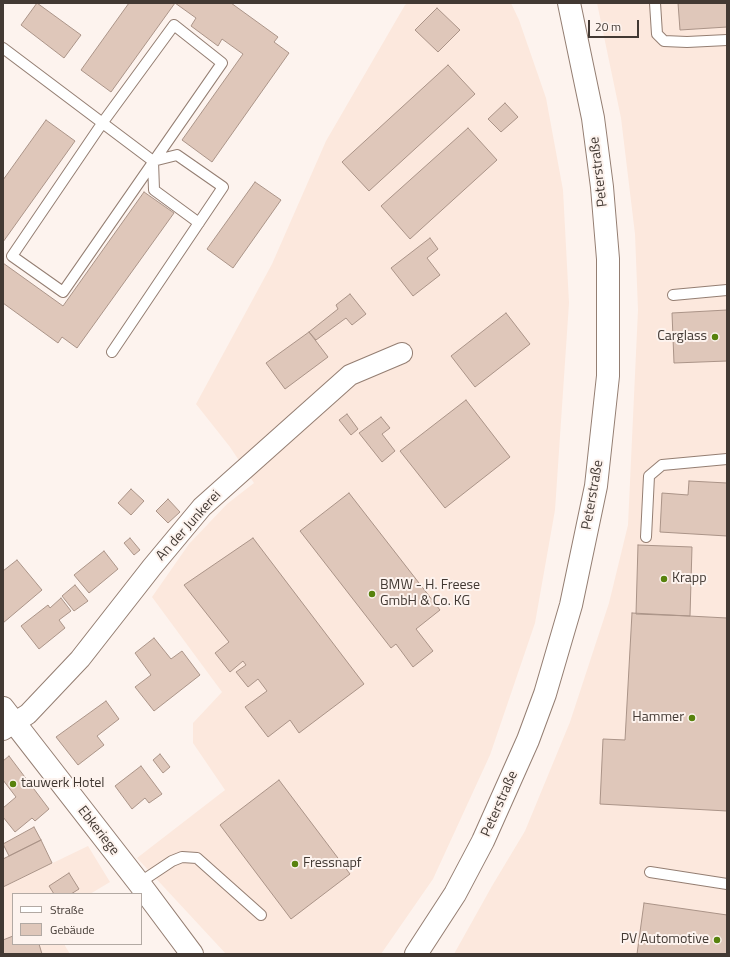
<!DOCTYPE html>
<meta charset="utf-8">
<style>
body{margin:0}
#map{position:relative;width:730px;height:957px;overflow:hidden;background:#fdf3ee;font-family:"Titillium Web",sans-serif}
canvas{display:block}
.frame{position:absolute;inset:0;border:4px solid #423933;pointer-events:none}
.legend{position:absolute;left:12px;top:893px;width:130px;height:52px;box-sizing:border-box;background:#fdf3ee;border:1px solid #b2a9a3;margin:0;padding:5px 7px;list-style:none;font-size:12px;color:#423933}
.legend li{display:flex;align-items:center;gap:8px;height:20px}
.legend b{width:20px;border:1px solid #b2a9a3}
.scale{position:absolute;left:588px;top:20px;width:51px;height:18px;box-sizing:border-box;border:2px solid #423933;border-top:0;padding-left:5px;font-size:12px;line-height:14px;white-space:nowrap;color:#423933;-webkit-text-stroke:3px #fdf3ee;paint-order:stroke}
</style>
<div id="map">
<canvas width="730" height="957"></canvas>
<div class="frame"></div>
<ul class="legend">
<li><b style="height:5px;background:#fff"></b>Straße</li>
<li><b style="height:11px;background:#dfc7ba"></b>Gebäude</li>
</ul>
<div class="scale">20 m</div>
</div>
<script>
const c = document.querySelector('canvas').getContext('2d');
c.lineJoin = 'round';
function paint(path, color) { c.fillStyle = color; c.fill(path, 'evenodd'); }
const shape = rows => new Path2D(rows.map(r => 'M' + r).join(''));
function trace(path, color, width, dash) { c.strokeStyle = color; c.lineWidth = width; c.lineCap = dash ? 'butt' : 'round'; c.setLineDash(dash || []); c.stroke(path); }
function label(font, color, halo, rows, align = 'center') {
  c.font = font + ' "Titillium Web",sans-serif'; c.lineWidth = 4; c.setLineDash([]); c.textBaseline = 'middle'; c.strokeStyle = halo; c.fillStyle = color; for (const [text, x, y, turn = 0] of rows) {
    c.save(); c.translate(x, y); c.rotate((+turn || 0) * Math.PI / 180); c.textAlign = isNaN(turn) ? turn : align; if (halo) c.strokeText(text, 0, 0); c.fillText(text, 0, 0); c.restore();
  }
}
paint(shape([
 [408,3,511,3,519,20,546,98,563,190,569,303,555,510,535,623,490,755,433,879,381,954,226,954,137,858,225,790,193,743,193,723,222,692,152,597,189,544,227,504,254,483,230,447,196,404,272,264,326,141,405,5],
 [597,3,727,3,727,954,454,954,492,886,525,831,570,722,609,603,628,525,638,310,635,234,621,118],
 [88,846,110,882,90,894,13,894,13,944,64,944,70,954,3,954,3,887]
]), '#fce8dd');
const building = shape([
 [37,3,81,35,64,58,21,25,37,3],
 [129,3,231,3,278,37,274,42,289,53,212,162,182,140,243,54,222,39,218,46,191,26,196,18,175,3,111,92,81,70,129,3],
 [678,3,727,3,727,27,680,30,678,3],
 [437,8,460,30,438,52,415,30,437,8],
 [448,65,475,94,369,191,342,162,448,65],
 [505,103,518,117,501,132,488,119,505,103],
 [46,120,75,141,3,242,3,180,46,120],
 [468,128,497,160,410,239,381,206,468,128],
 [255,182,281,200,233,268,207,249,255,182],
 [144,192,174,213,77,348,62,337,58,343,3,303,3,263,63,306,144,192],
 [430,238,438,249,427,258,440,275,413,296,391,268,430,238],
 [350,294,366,314,352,325,346,318,316,340,309,332,338,309,336,305,350,294],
 [727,310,727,361,674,363,672,313,727,310],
 [506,313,530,344,475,387,451,356,506,313],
 [309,332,328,357,285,389,266,363,309,332],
 [466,400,510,457,445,508,400,451,466,400],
 [347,414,358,429,351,435,339,420,347,414],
 [381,417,390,428,382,434,395,451,382,462,359,433,381,417],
 [689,481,727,483,727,536,660,532,662,493,688,495,689,481],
 [131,489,144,501,131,515,118,503,131,489],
 [349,493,440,610,416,629,433,651,413,667,396,644,391,648,300,531,349,493],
 [168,499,180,512,168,523,156,511,168,499],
 [130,538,140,550,134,555,124,543,130,538],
 [253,538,364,684,299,733,290,720,268,737,245,707,267,691,258,679,248,687,236,672,246,665,243,661,230,672,215,653,229,642,184,585,253,538],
 [638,545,692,547,690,616,636,614,638,545],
 [104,551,118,569,89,593,74,575,104,551],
 [17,560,42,590,3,623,3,571,17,560],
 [75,585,88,601,74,611,62,596,75,585],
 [61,598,71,611,59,620,65,628,39,649,21,626,48,605,50,608,61,598],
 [632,613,727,618,727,811,600,804,603,739,625,740,632,613],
 [154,638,171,659,182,651,200,675,154,711,135,687,151,675,135,653,154,638],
 [106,701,119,719,97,736,104,745,78,765,56,737,106,701],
 [160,754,170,767,163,773,153,760,160,754],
 [9,756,49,809,35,821,32,818,15,832,3,817,3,808,16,797,3,780,3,761,9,756],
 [141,766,162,794,149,803,145,798,132,809,115,786,141,766],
 [279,780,350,874,291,919,220,825,279,780],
 [34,827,41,840,9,856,3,844,34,827],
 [41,840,52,863,3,887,3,859,41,840],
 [69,873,79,889,71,894,54,894,49,886,69,873],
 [644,903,727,915,727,954,637,954,644,903],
 [13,936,13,944,39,944,42,954,3,954,3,940,13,936]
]);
paint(building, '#dfc7ba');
trace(building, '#ab9488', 1);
const lane = shape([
 [655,3,657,34,664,41,687,42,727,40],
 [174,25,222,63,63,292,12,256,103,122,174,25],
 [3,48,153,161,154,190,199,223],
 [673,295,727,290],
 [112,352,223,187,177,155,153,161],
 [646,537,649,476,662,465,727,459],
 [650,872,727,884],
 [139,883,172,861,182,857,197,858,261,915]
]);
const street = shape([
 [3,730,28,714,80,659,152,567,202,507,350,375,402,353]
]);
const secondary = shape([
 [3,708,139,883,192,954],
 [416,954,455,894,483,841,528,740,545,694,571,605,596,486,608,376,608,259,602,187,593,118,569,3]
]);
trace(lane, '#947e72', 12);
trace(street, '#947e72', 22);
trace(secondary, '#947e72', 24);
trace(lane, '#fff', 10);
trace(street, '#fff', 20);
trace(secondary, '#fff', 22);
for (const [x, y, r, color] of [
 [715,337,4,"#57820d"],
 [664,579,4,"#57820d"],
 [372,594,4,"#57820d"],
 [692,718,4,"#57820d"],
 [13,784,4,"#57820d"],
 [295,864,4,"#57820d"],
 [717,940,4,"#57820d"]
]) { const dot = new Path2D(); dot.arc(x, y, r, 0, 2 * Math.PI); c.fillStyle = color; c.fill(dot); trace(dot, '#fdf3ee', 1.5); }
label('14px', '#423933', '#fdf3ee', [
 ["Peterstraße",599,172,-97],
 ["Peterstraße",593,495,-80],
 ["An der Junkerei",189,526,-48],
 ["Peterstraße",500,804,-66],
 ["Ebkeriege",98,831,52]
]);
label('14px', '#423933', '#fdf3ee', [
 ["Carglass",707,337,"right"],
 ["Krapp",672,579],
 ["BMW - H. Freese",380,586],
 ["GmbH & Co. KG",380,602],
 ["Hammer",684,718,"right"],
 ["tauwerk Hotel",21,784],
 ["Fressnapf",303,864],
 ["PV Automotive",709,940,"right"]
], 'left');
</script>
